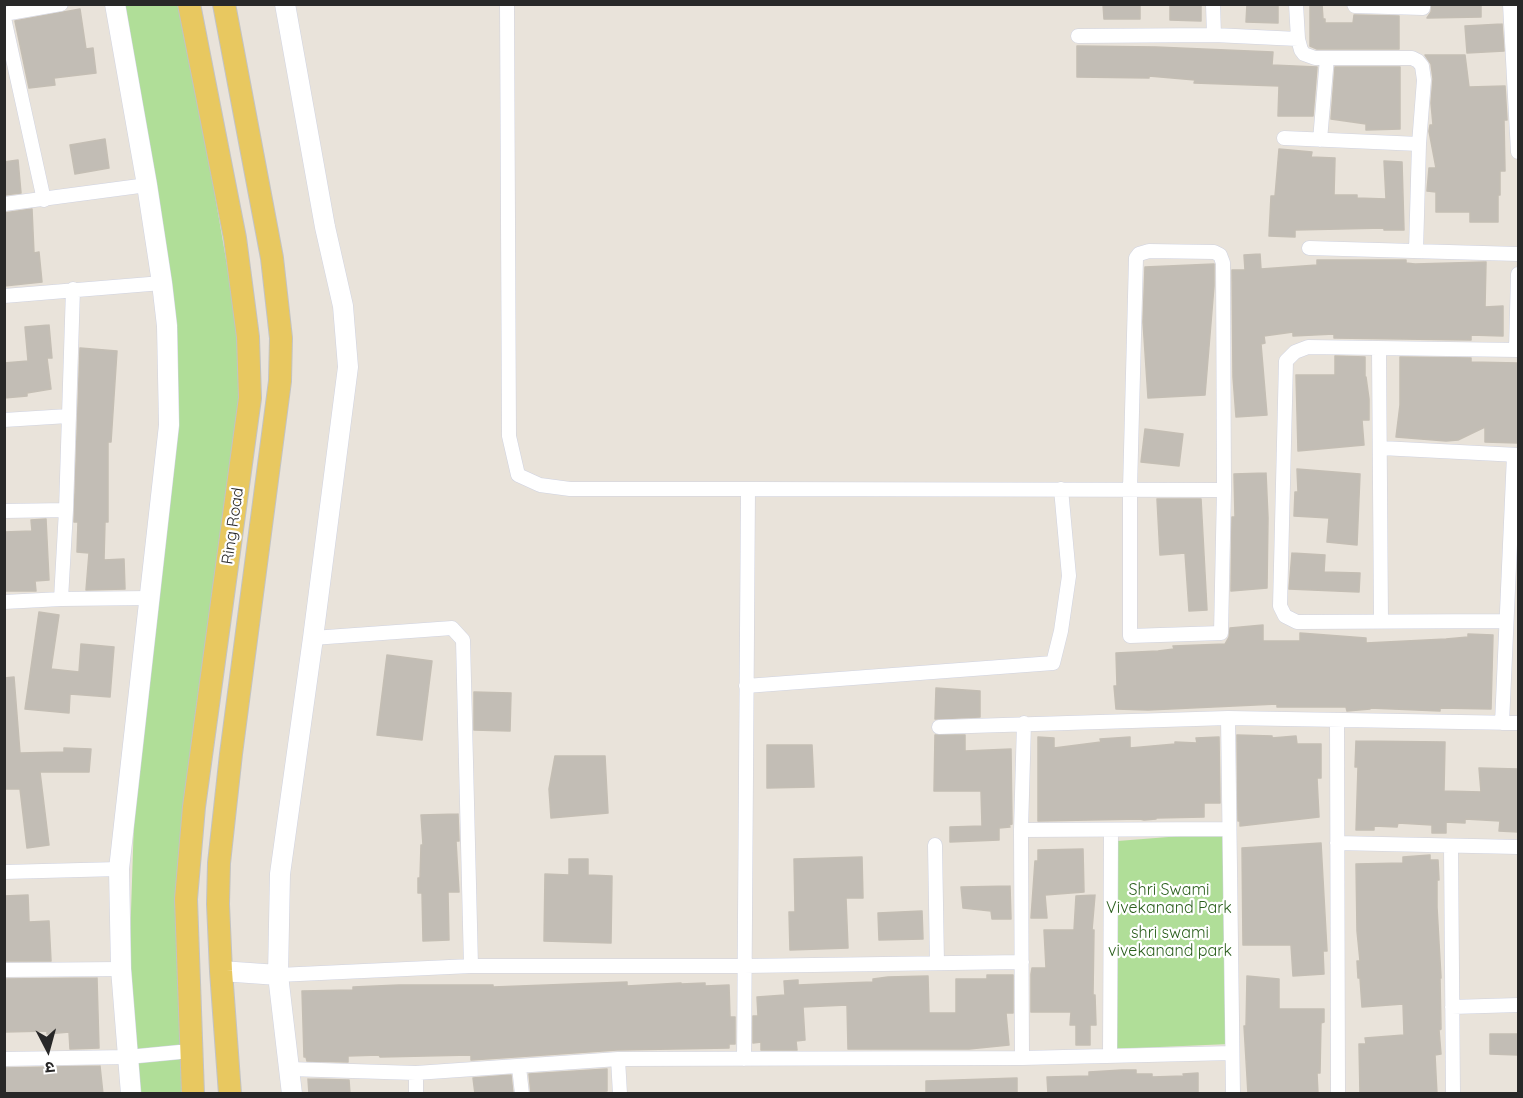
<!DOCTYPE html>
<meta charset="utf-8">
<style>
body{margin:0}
#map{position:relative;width:1523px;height:1098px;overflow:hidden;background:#e9e3da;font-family:Quicksand,"Noto Sans Devanagari",sans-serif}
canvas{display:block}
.frame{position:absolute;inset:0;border:6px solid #282828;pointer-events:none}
.north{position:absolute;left:18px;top:1020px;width:60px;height:60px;-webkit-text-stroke:4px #fff;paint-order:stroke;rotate:174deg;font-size:16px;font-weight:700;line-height:24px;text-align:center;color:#282828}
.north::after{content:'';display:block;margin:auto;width:21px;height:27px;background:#282828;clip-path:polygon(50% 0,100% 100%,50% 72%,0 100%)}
</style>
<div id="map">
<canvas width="1523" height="1098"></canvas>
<div class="frame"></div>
<div class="north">उ</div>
</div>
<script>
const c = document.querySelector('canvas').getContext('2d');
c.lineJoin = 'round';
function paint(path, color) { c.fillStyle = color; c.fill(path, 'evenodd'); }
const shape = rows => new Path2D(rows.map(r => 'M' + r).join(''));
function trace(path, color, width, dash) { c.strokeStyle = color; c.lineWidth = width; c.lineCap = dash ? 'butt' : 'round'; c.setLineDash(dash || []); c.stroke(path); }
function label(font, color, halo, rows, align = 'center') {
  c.font = font + ' Quicksand,sans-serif'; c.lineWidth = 4.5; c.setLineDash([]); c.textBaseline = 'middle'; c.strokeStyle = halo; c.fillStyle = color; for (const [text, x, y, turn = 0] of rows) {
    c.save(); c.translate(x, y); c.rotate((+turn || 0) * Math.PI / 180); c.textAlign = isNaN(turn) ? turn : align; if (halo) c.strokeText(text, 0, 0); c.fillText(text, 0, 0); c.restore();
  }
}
paint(shape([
 [122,5,182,5,250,398,186,923,196,1093,125,1093,136,760,176,319],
 [1232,832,1229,1044,1113,1049,1105,842]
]), '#b0de98');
const building = shape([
 [1103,4,1140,4,1140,19,1104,19,1103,4],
 [1170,4,1201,4,1201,21,1170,20,1170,4],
 [1247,4,1278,4,1278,23,1246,22,1247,4],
 [1310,4,1322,4,1323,19,1325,19,1325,23,1353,23,1354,15,1399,16,1399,49,1317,49,1310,46,1310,4],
 [1432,4,1481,4,1481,17,1427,18,1431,12,1432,4],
 [80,9,86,49,93,48,96,73,54,78,55,85,29,88,15,21,80,9],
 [1502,24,1504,51,1467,53,1465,26,1502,24],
 [1077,46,1156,47,1273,52,1272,65,1317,67,1313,116,1278,116,1279,86,1194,83,1195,80,1149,76,1149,78,1077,77,1077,46],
 [1425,55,1465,55,1469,87,1505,86,1507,120,1504,120,1505,171,1500,171,1500,195,1498,195,1498,222,1470,222,1470,212,1436,212,1436,192,1427,191,1429,168,1436,168,1429,131,1430,125,1433,125,1431,103,1433,79,1431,64,1425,55],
 [1335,67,1400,67,1400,129,1366,130,1366,124,1331,119,1335,67],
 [105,139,109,168,75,174,70,145,105,139],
 [1279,149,1312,152,1311,157,1335,158,1334,195,1357,195,1357,198,1386,199,1384,161,1402,162,1404,230,1384,230,1384,228,1295,230,1295,237,1269,236,1271,196,1275,196,1279,149],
 [18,160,21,193,4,195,4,162,18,160],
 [32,209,34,253,39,252,42,282,4,286,4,213,32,209],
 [1260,254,1261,269,1317,265,1317,260,1406,260,1406,263,1415,264,1486,262,1485,307,1503,306,1503,336,1471,335,1471,340,1334,338,1334,334,1293,336,1293,332,1264,336,1265,343,1261,344,1267,415,1236,417,1233,377,1232,270,1245,270,1244,255,1260,254],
 [1214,264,1214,286,1205,395,1148,398,1143,322,1145,267,1214,264],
 [49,325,52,358,47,358,51,389,27,393,27,396,4,398,4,363,28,361,25,327,49,325],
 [80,348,117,351,111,442,108,442,108,522,105,522,104,560,124,559,125,589,86,590,89,553,77,552,78,522,74,522,80,348],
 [1335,356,1365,357,1365,377,1366,377,1369,399,1369,420,1362,420,1364,445,1298,451,1296,375,1335,375,1335,356],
 [1400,357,1471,358,1471,362,1518,363,1518,443,1485,442,1485,427,1458,440,1446,441,1396,437,1400,405,1400,357],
 [1145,429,1183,434,1179,466,1141,462,1145,429],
 [1297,469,1360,474,1357,545,1327,542,1329,518,1294,516,1295,492,1298,492,1297,469],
 [1266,473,1268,518,1267,588,1231,591,1232,517,1235,517,1234,474,1266,473],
 [1157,499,1201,499,1207,610,1189,611,1185,553,1160,555,1157,499],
 [46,519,49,580,35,581,36,591,4,591,4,532,32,531,31,520,46,519],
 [1292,553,1325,555,1324,572,1360,573,1359,592,1289,589,1292,553],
 [39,612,59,615,51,669,79,672,81,644,114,647,110,697,70,694,69,713,25,709,39,612],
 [1263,625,1263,641,1300,641,1300,633,1366,638,1366,643,1446,639,1468,637,1468,634,1493,635,1491,709,1440,708,1440,711,1370,708,1370,709,1347,711,1346,707,1277,707,1277,704,1148,710,1116,709,1114,686,1117,686,1116,653,1158,651,1174,649,1173,646,1225,644,1229,637,1230,628,1263,625],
 [387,655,432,661,422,740,377,735,387,655],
 [14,677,20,753,64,752,64,748,91,749,89,772,40,772,49,845,27,848,20,789,4,789,4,678,14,677],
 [936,688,980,691,980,717,935,719,936,688],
 [474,692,511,693,510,731,474,730,474,692],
 [935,735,965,735,965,751,1011,749,1012,824,1009,825,1010,827,999,828,999,840,950,842,950,827,982,826,981,791,934,791,935,735],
 [1237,735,1272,736,1272,738,1296,736,1297,744,1321,744,1321,778,1317,778,1319,817,1240,826,1240,821,1238,821,1237,735],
 [1038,737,1054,738,1054,748,1101,742,1100,739,1130,737,1130,748,1175,744,1175,742,1197,743,1196,738,1219,737,1220,803,1204,803,1204,817,1156,818,1156,819,1144,820,1140,819,1038,821,1038,737],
 [1356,741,1445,742,1444,791,1481,792,1479,768,1518,769,1518,832,1499,831,1500,821,1465,819,1465,823,1446,822,1446,833,1432,833,1432,825,1398,823,1397,827,1374,826,1374,830,1356,830,1358,767,1355,767,1356,741],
 [767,745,812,745,814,787,767,788,767,745],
 [555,756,605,756,608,813,551,818,549,789,555,756],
 [458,814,459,841,456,841,459,892,448,892,449,940,423,941,422,893,418,893,418,878,420,878,421,845,423,845,421,815,458,814],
 [1321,843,1327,951,1323,951,1324,974,1293,976,1291,945,1243,945,1242,848,1321,843],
 [1083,849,1084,892,1045,895,1047,918,1031,918,1035,861,1038,861,1038,850,1083,849],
 [1430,855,1430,860,1438,860,1439,880,1437,880,1437,907,1441,978,1440,978,1441,1029,1439,1030,1441,1054,1435,1055,1437,1094,1360,1094,1359,1044,1366,1044,1365,1038,1404,1035,1403,1004,1362,1007,1360,978,1358,978,1357,961,1360,961,1357,931,1356,864,1403,863,1403,857,1430,855],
 [862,857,863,898,846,898,848,948,790,950,789,912,795,912,794,859,862,857],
 [569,859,588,859,588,875,612,876,611,943,544,941,545,874,569,875,569,859],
 [1010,886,1011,919,992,919,991,911,963,908,961,887,1010,886],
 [28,895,29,922,49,921,51,961,4,961,4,896,28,895],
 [1095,895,1092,930,1094,930,1093,995,1095,995,1096,1025,1090,1025,1090,1045,1076,1045,1076,1025,1070,1025,1071,1012,1031,1012,1031,974,1032,968,1046,968,1044,930,1074,930,1076,896,1095,895],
 [922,911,923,939,879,940,878,913,922,911],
 [987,975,1013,975,1013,1013,1006,1013,1009,1045,969,1049,848,1049,847,1005,803,1007,805,1040,796,1041,797,1050,761,1050,761,1042,753,1043,753,1016,758,1016,757,997,785,995,784,981,798,980,798,985,845,983,873,982,873,979,888,977,928,976,929,1013,956,1013,956,979,987,979,987,975],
 [1247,976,1279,979,1279,1009,1324,1009,1324,1022,1321,1023,1320,1073,1317,1073,1318,1094,1248,1094,1244,1026,1246,1026,1247,976],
 [97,978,99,1048,70,1049,69,1032,47,1034,47,1031,5,1032,4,979,97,978],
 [627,982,627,986,681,983,681,984,705,983,705,986,729,985,730,1017,735,1017,735,1044,729,1044,729,1048,617,1050,471,1060,471,1055,380,1057,379,1055,348,1056,348,1062,307,1061,306,1057,304,1057,302,991,353,990,353,987,399,985,493,985,493,987,627,982],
 [1490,1034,1518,1034,1518,1055,1490,1054,1490,1034],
 [100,1066,103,1094,4,1094,4,1068,100,1066],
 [607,1069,607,1091,581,1094,531,1094,529,1074,607,1069],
 [1122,1070,1136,1070,1136,1074,1152,1074,1152,1077,1184,1076,1183,1074,1198,1073,1198,1094,1048,1094,1047,1077,1089,1076,1089,1072,1122,1070],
 [511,1075,513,1094,475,1094,473,1078,511,1075],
 [1017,1078,1017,1094,926,1094,926,1081,1017,1078],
 [308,1079,349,1080,350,1094,309,1094,308,1079]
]);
paint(building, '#c2bdb5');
trace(building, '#c4beb4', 1.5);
const street = shape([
 [507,4,509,436,518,475,540,485,570,489,748,489],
 [1213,4,1214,35],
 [1296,4,1298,39,1301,50,1304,54,1315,58,1412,58,1418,61,1422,66,1424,80,1419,144,1416,251],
 [1354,4,1355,6,1423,8,1423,4],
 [1510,4,1518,152],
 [4,14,61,4],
 [4,18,44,200],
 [1078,36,1214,35,1298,39],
 [1284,138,1419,144],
 [1320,140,1327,58],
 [4,204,147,185],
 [1309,248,1518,254],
 [1149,251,1214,252,1220,255,1223,263,1224,490,1221,633,1130,636,1130,489,1136,258,1139,254,1149,251],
 [4,296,162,283],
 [1379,349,1381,621],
 [1516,350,1518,274],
 [4,420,68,416],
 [1381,448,1518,455],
 [66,510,73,289],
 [4,511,66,510,61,599],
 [4,602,61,599,150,598],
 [1505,621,1297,622,1285,616,1280,606,1286,361,1295,352,1308,347,1518,350],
 [313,638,452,628,463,640,471,966],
 [746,686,1053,663,1061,631,1069,576,1061,489],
 [1228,718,1233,1094],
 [1337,720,1338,1094],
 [1502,723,1514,455],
 [939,727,1228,718,1518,723],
 [1021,830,1229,829],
 [1337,843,1518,847],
 [935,845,937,963],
 [1451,846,1453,1094],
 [4,872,119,869],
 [4,970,121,969],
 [278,975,471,966,744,966,1022,962],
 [1452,1007,1518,1005],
 [1110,1056,1111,830],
 [1022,1058,1021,830,1024,723],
 [4,1059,128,1057,190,1051],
 [618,1059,620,1094],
 [744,1059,748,489,1224,490],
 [519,1067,522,1094],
 [289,1069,416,1073,618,1059,1022,1058,1232,1053],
 [416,1073,416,1094]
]);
const secondary = shape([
 [115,4,147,185,162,283,167,326,169,425,119,869,121,969,131,1094],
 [285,4,325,227,343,306,348,367,313,638,280,874,278,975,292,1094],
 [221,971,278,975]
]);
const primary = shape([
 [189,4,235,238,248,337,250,398,194,807,186,899,193,1094],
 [224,4,272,258,281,338,280,381,231,754,219,863,218,904,221,971,230,1094]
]);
trace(street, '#cfd2e0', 15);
trace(secondary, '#cfd2e0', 21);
trace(primary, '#c3c3c3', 24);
trace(street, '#fff', 14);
trace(secondary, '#fff', 20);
trace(primary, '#e8c860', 22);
label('16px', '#282828', '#fff', [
 ["Ring Road",233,526,-82]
]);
label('16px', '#2b5f1d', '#fff', [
 ["Shri Swami",1169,890],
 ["Vivekanand Park",1169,908],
 ["shri swami",1170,933],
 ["vivekanand park",1170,951]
]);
</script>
